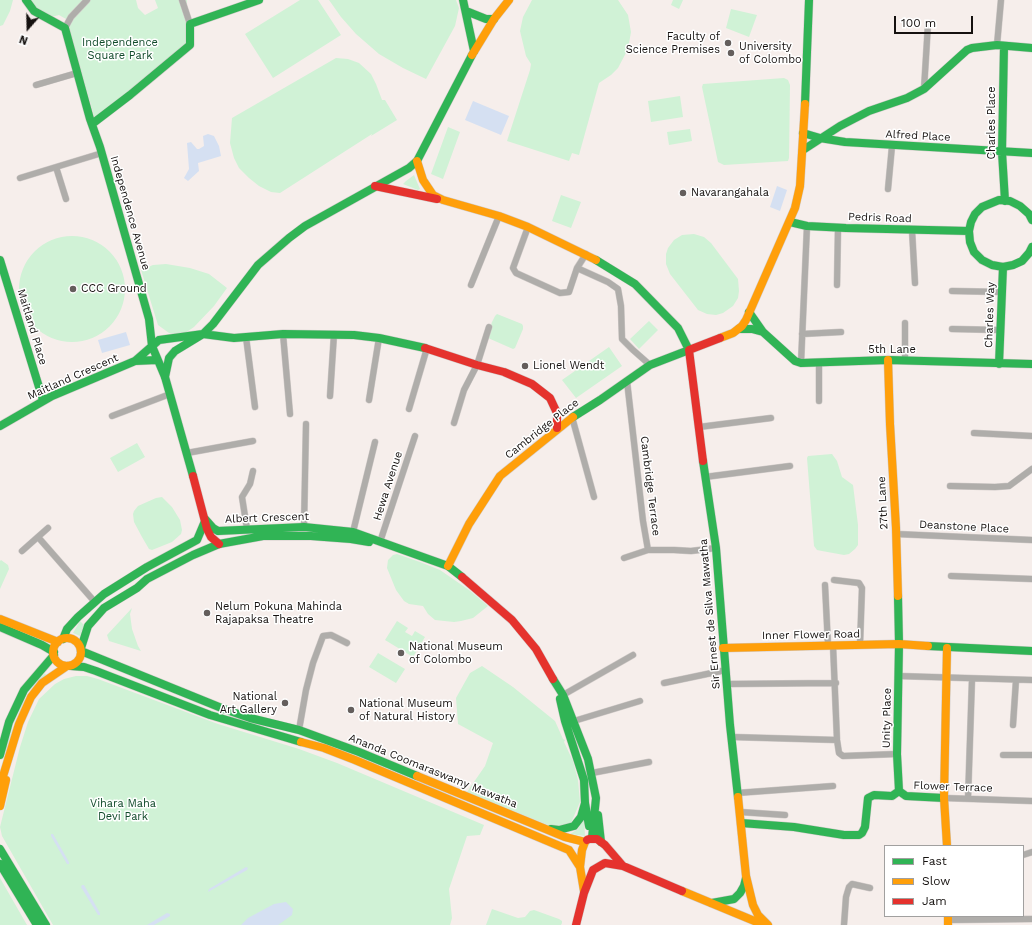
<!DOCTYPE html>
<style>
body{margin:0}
#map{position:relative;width:1032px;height:925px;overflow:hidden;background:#f6eeeb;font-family:"Work Sans",sans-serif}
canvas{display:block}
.legend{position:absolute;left:884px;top:845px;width:140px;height:72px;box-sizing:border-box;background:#fff;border:1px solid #a1a09f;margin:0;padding:5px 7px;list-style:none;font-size:12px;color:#15110f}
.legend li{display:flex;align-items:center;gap:8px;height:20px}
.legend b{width:20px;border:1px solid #a1a09f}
.north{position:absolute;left:8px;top:8px;width:40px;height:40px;-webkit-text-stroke:3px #fff;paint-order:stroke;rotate:200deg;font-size:11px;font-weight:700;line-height:16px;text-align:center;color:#15110f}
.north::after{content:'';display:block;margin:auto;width:14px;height:18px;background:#15110f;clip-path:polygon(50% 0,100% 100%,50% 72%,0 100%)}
.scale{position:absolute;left:894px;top:16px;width:79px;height:18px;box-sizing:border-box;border:2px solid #15110f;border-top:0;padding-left:5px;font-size:12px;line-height:14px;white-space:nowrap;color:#15110f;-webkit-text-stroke:3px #fff;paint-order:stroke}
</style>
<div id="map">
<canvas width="1032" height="925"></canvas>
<ul class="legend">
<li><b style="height:5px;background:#30b455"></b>Fast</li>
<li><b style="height:5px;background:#ff9f0a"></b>Slow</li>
<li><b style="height:5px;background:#e5322d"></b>Jam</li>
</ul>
<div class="north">N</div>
<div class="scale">100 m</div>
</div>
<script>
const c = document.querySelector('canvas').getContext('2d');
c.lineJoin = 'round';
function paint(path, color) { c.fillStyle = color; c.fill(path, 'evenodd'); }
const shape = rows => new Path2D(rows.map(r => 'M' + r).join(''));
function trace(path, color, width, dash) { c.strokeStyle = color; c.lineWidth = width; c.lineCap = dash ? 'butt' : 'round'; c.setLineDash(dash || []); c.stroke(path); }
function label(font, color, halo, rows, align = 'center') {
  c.font = font + ' "Work Sans",sans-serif'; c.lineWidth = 3; c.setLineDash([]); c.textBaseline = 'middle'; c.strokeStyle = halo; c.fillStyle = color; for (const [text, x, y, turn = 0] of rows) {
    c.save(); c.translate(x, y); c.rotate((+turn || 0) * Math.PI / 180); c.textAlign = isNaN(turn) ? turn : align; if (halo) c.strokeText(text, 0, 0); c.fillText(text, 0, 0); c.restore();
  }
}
paint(shape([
 [0,0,13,0,10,11,3,25,0,26],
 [32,0,136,0,138,8,145,15,158,8,155,0,187,0,187,53,142,88,95,119,66,19,59,15,51,17,34,8],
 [300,0,318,0,341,35,273,78,245,34],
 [329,0,456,0,459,8,455,26,426,79,403,68,379,54,356,34,341,17],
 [532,0,618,0,628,15,631,32,628,49,618,68,611,75,599,83,579,155,572,153,569,161,507,141,530,70,531,64,526,56,520,31,523,17],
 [673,0,683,0,679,9,671,5],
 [731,9,757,15,749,37,726,28],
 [336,58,348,59,359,63,371,74,376,84,382,100,385,100,397,120,371,136,372,134,280,193,271,192,259,186,249,178,239,168,234,158,230,143,232,118],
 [784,78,788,80,790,85,789,158,788,161,724,165,718,162,702,87,703,84],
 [680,96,683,117,651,122,648,101],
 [448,127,460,132,443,179,431,174],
 [690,129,692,141,669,145,667,132],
 [414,175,420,189,418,190,403,184,406,181],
 [561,195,581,202,571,228,552,221],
 [694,234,704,237,711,243,738,279,739,291,738,298,733,306,723,313,716,315,707,314,698,310,670,274,666,264,666,254,668,248,674,240,682,235],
 '19 289a53 53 0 1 1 106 0a53 53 0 1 1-106 0Z',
 [166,264,190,268,209,274,227,288,214,306,194,327,185,333,177,335,169,333,158,325,141,270,153,265],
 [497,314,522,324,523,326,523,329,515,348,513,349,488,338,488,334,492,322,495,316],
 [649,321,658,330,639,349,630,339],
 [609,347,622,366,576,398,562,380],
 [137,443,145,457,118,472,110,458],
 [832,454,837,461,842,477,853,485,858,525,858,545,855,549,849,554,844,555,822,551,817,550,814,546,807,458,808,456],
 [162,497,172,507,180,520,182,530,181,534,172,542,152,550,149,549,142,537,134,522,133,514,134,511,138,506,156,498],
 [397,554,420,562,440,570,469,590,488,606,473,618,461,621,454,622,435,620,428,614,423,606,409,604,404,601,396,590,387,568,388,560,393,555],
 [1,560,8,565,9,569,0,589,0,561],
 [132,608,130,614,132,629,138,646,141,651,109,641,107,635],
 [80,621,84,625,80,636,73,633],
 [397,621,408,628,405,632,412,636,415,631,425,637,413,657,385,640],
 [378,653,405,669,396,683,369,667],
 [482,666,513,687,555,721,563,739,565,740,564,742,573,761,578,780,580,802,571,823,558,829,467,792,485,766,493,743,458,724,456,698,470,673],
 [45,673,46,675,37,684,0,773,8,741,22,704,36,682],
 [76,676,87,676,98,679,218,724,299,749,337,763,484,825,480,835,467,836,449,889,452,918,450,925,53,925,2,836,0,827,20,747,28,722,39,699,55,684,64,679],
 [584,819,585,836,570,834,578,829],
 [0,878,27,925,0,925],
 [492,909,518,918,525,917,530,911,534,910,559,919,562,921,562,923,561,925,486,925]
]), '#d0f2d6');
paint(shape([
 [473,101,509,116,501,135,465,120],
 [208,134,214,136,219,146,221,156,198,163,199,171,188,181,184,178,189,169,187,143,191,142,197,149,199,149,204,146,203,136],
 [777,186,787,190,780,211,770,207],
 [126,332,130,345,102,353,98,340],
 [51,834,53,834,69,862,69,864,67,864,51,836],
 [246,867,248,868,247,870,208,892,209,889],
 [82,885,84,885,100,913,100,915,98,915,81,887],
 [286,902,293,909,292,915,278,925,241,925,248,918,274,904],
 [167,913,170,914,170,916,154,925,147,925]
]), '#d5e0f2');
const street = shape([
 [182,0,190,24],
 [65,28,71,17,87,0],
 [997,45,1001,0],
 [36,85,77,73],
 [924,89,928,24],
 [56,167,66,199],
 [20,178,102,153],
 [888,189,892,146],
 [528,227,513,268,516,273,560,293,569,292,577,268,586,254],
 [912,230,915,283],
 [577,268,608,282,618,289,621,306,622,339,633,350,650,365],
 [471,285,499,216],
 [837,285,838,227],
 [952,291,1002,292],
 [905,323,905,361],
 [952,329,1000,330],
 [283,334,290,414],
 [802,334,841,332],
 [246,337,255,407],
 [819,362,819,401],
 [801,363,807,226],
 [627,381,643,521,648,550,674,550,691,551,716,548],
 [330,396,334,334],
 [369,400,379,338],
 [409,409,427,348],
 [112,416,170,394],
 [572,417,594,497],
 [454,423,464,390,477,365,489,327],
 [699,427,771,418],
 [974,433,1032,436],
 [187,453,253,441],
 [705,477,790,466],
 [950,486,995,487,1009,486,1032,469],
 [304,527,306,424],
 [247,529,242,497,250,484,253,471],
 [353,532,375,442],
 [896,534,1032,540],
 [38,537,94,601],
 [380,542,415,436],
 [22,551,48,528],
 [624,558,648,550],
 [951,576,1032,579],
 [834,580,859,583,862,588,860,645],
 [825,585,828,645],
 [833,645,837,740,839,753,843,756,897,754],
 [898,676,1032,680],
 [664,683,726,670],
 [727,684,836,683],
 [563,695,633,655],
 [574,721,640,701],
 [1013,725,1016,680],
 [299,730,306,690,313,663,323,636,331,635,347,643],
 [732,737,837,740],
 [1003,755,1032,755],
 [592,773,649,762],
 [737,793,833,786],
 [944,798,1032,801],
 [968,799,972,679],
 [740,812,785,815],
 [1023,855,1032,852],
 [948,920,1032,919],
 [844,925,846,897,849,887,852,884,870,888]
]);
const fast = shape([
 [26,0,34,11,65,28,90,119,100,147,149,319,152,346,165,377,193,476],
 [463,0,474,51],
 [466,11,486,19,494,19],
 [1004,46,1002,152,1005,201],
 [805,104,809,0],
 [92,124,130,95,190,45,190,24,259,0],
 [803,133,820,138,845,142,1032,153],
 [803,150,840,126,869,111,907,98,924,89,967,50,972,48,997,45,1032,48],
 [1032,220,1029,214,1020,206,1010,201,999,200,982,207,975,214,971,222,969,231,970,242,974,252,982,260,992,265,1003,267,1013,265,1022,261,1029,253,1032,247],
 [790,222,807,226,846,228,969,231],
 [0,260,43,400],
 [749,312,763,332,795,361,801,363,888,360,1032,364],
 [739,329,752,329,763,332],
 [135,361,159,340,203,334,234,338,283,334,354,335,379,338,425,348],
 [999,364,1003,267],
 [165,377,169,358,175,351,203,334,213,324,258,265,289,238,305,226,409,168,417,161,472,55],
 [573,417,600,400,650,365,689,350,678,328,635,284,596,260],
 [0,426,52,396,135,361,157,360],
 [703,461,716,548,730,725,738,797],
 [205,519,213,528,218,531,304,527,353,532,448,566,462,577],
 [898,596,899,644,897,754,899,791],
 [0,627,42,645,54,652],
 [63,639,67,629,78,617,104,594,147,567,197,540,205,521],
 [928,646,1032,651],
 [81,648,88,626,104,608,137,588,147,579,193,555,219,544,263,536,311,536,351,539,369,542],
 [81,651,224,709,250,718,299,730,359,752,417,776],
 [71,666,84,667,96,671,210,715,301,742],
 [553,679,563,695,588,759,596,798,592,838],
 [560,699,565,721,584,780,585,803,589,826],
 [0,755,9,722,24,690,54,655],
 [899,791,906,796,944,798],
 [598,815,601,842],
 [741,823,794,827,844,835,859,835,862,833,865,827,868,798,874,795,892,796,899,791],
 [551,829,559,830,574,826,581,817,585,803],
 [0,849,46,925],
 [0,864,37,925],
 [712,903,734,899,740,893,744,886,746,878]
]);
const slow = shape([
 [472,55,494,19,509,0],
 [417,161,423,180,433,195,443,200,499,216,528,227,596,260],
 [720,338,733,333,742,326,746,320,795,208,800,186,805,104],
 [888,360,890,424,896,528,898,596],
 [448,566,469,524,500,476,573,417],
 [0,619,58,642],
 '53 652a14 14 0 1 1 28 0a14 14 0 1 1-28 0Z',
 [723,648,899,644,928,646],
 [947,648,944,798,947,846],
 [301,742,324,748,355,760,569,850,580,867],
 [417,776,565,837,585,842,587,840],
 [0,786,19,724,31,697,42,683,67,666],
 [738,797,746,876,753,905,758,915,768,925],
 [0,806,6,780],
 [584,891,580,867,582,850,585,842],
 [682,891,764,925],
 [948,916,948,925]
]);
const jam = shape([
 [375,186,437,199],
 [425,348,477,365,504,372,532,384,550,398,557,413,557,428],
 [703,461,689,350,720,338],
 [193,476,207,529,211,537,219,544],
 [462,577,512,620,536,649,553,679],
 [587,840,589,839,597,839,605,845,623,866,682,891],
 [576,925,584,893,593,870,605,863,623,866]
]);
trace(street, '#d1cbc9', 7);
trace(fast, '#d1cbc9', 9);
trace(slow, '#d1cbc9', 9);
trace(jam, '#d1cbc9', 9);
trace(street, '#afadaa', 6);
trace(fast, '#30b455', 8);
trace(slow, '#ff9f0a', 8);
trace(jam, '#e5322d', 8);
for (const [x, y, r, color] of [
 [728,43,4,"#645e5c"],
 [731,53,4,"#645e5c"],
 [683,193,4,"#645e5c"],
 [73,289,4,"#645e5c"],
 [525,366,4,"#645e5c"],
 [207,613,4,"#645e5c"],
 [401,653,4,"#645e5c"],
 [285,703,4,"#645e5c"],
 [351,710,4,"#645e5c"]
]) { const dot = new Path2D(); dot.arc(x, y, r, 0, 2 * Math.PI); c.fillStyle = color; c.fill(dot); trace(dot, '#fff', 1.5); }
label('11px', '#15110f', '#fff', [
 ["Faculty of",720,37,"right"],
 ["Science Premises",720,50,"right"],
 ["University",739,47],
 ["of Colombo",739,60],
 ["Navarangahala",691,193],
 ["CCC Ground",81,289],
 ["Lionel Wendt",533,366],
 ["Nelum Pokuna Mahinda",215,607],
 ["Rajapaksa Theatre",215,620],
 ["National Museum",409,647],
 ["of Colombo",409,660],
 ["National",277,697,"right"],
 ["Art Gallery",277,710,"right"],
 ["National Museum",359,704],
 ["of Natural History",359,717]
], 'left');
label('11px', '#114b2b', '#fff', [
 ["Independence",120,43],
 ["Square Park",120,56],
 ["Vihara Maha",123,804],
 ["Devi Park",123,817]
]);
label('11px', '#15110f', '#fff', [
 ["Charles Place",992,123,-90],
 ["Alfred Place",918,136,3],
 ["Independence Avenue",130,213,74],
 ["Pedris Road",880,218,2],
 ["Charles Way",990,315,-88],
 ["Maitland Place",32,327,73],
 ["5th Lane",892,350],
 ["Maitland Crescent",73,377,-24],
 ["Cambridge Place",542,429,-38],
 ["Hewa Avenue",388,486,-72],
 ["Cambridge Terrace",650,486,83],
 ["27th Lane",883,503,-93],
 ["Albert Crescent",267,518,-2],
 ["Deanstone Place",964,527,3],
 ["Sir Ernest de Silva Mawatha",710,614,-95],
 ["Inner Flower Road",811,635,-1],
 ["Unity Place",887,718,-89],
 ["Ananda Coomaraswamy Mawatha",433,771,22],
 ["Flower Terrace",953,787,2]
]);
</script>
